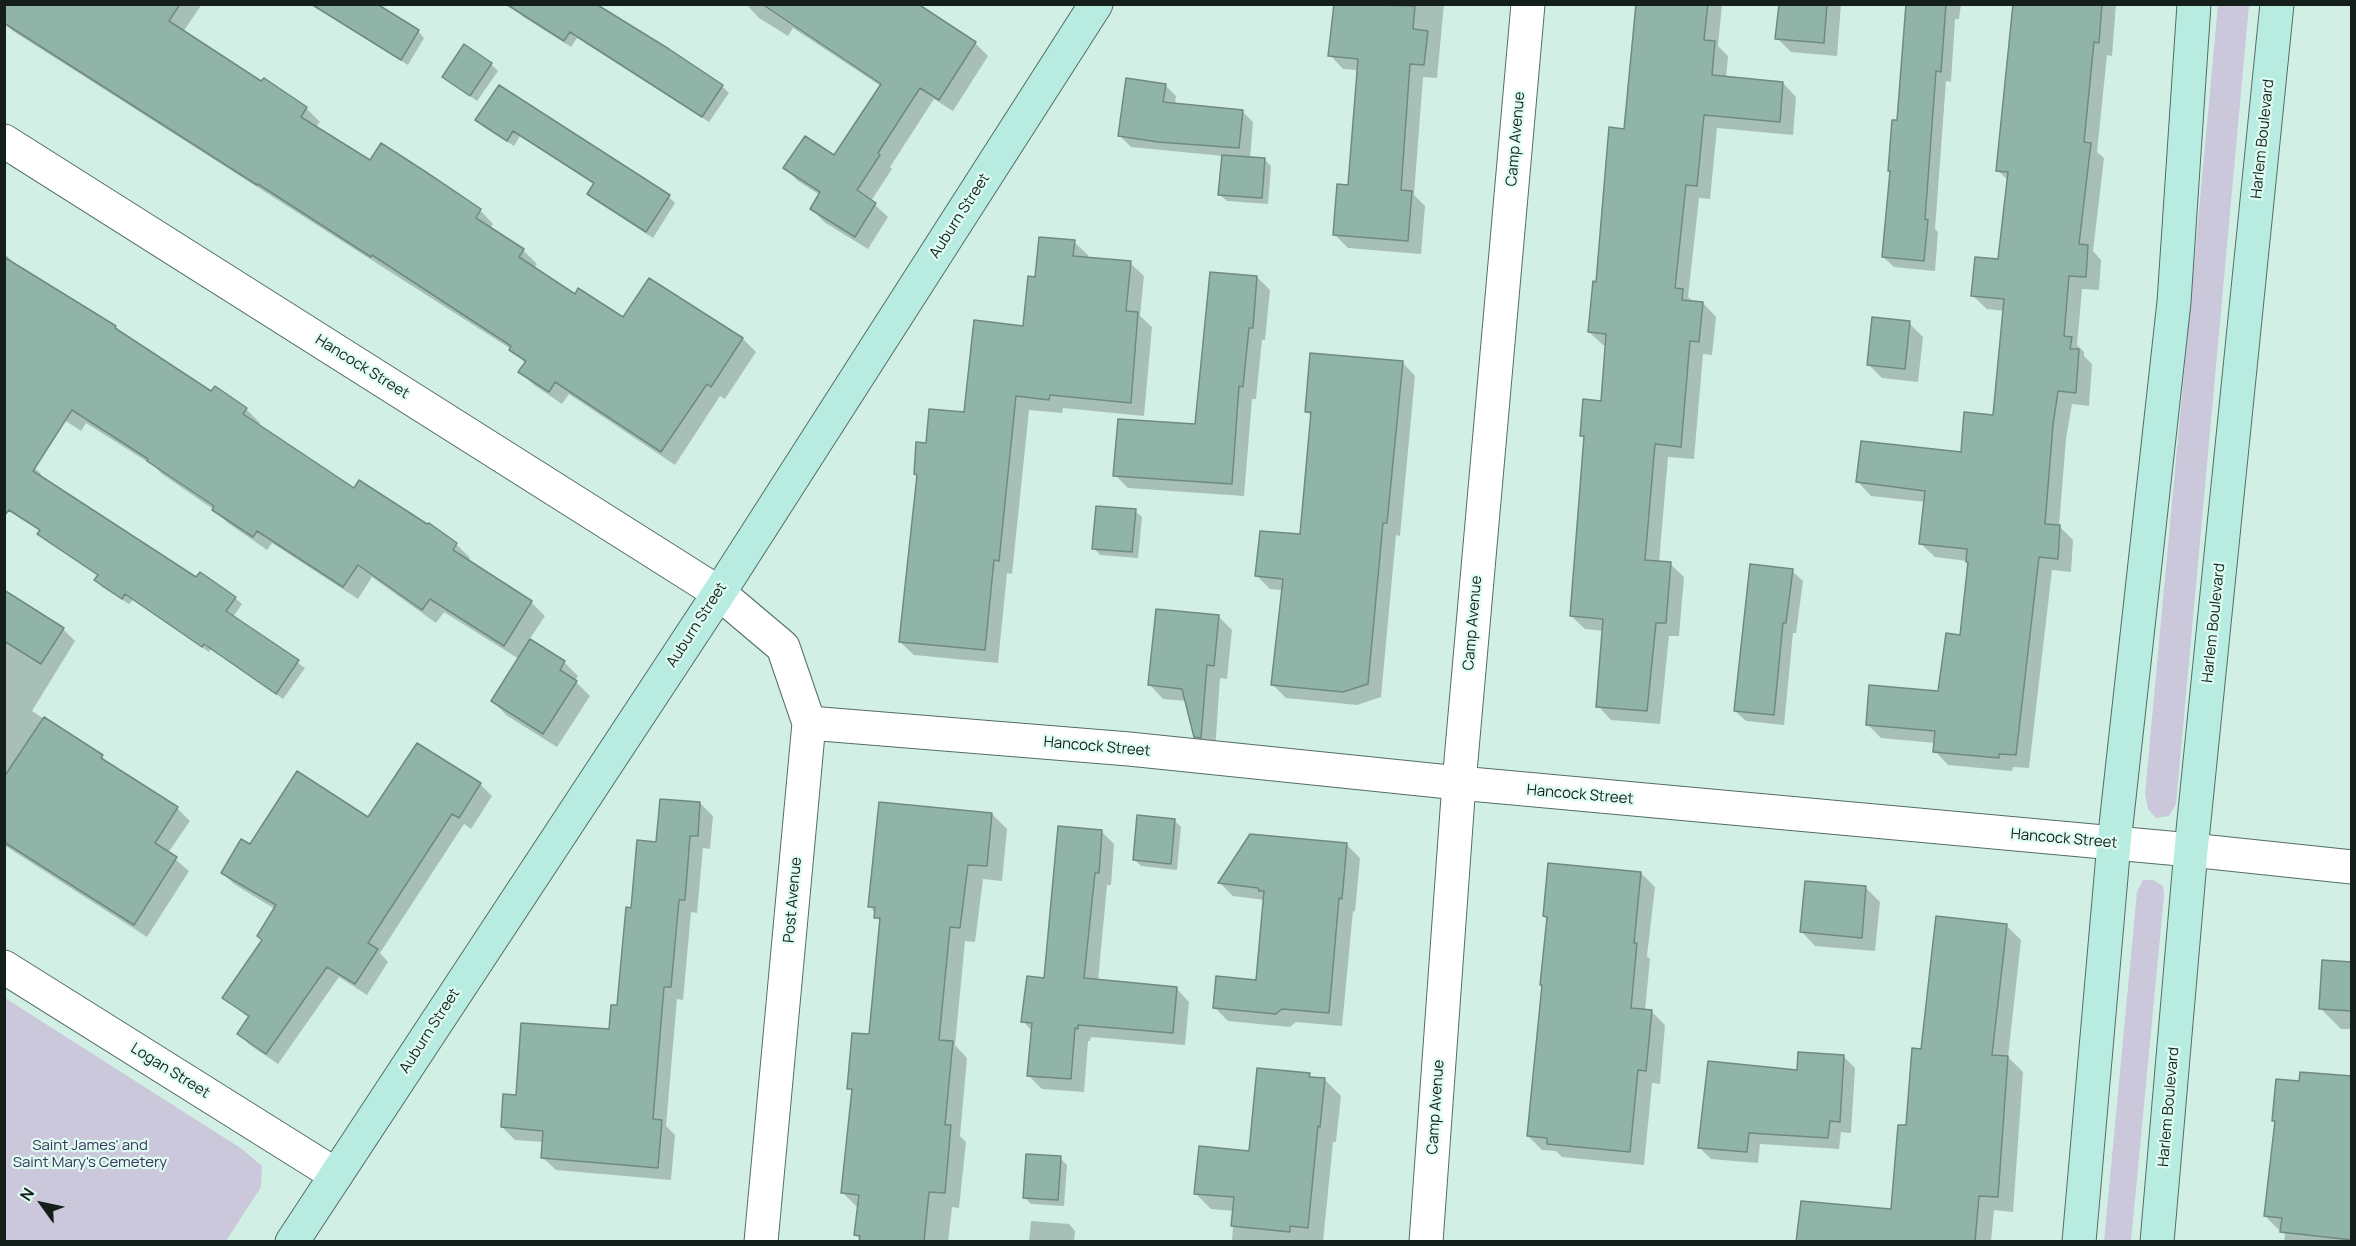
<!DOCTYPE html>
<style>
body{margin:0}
#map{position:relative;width:2356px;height:1246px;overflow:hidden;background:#d2efe5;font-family:Manrope,sans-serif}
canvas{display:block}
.frame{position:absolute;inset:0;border:6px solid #141f1b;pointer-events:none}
.north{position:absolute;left:12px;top:1174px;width:60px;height:60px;-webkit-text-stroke:4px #dffcf2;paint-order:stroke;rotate:303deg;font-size:16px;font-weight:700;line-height:24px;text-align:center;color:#141f1b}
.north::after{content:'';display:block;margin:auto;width:21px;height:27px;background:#141f1b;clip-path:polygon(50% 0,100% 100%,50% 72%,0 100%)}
</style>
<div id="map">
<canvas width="2356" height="1246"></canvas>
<div class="frame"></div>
<div class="north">N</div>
</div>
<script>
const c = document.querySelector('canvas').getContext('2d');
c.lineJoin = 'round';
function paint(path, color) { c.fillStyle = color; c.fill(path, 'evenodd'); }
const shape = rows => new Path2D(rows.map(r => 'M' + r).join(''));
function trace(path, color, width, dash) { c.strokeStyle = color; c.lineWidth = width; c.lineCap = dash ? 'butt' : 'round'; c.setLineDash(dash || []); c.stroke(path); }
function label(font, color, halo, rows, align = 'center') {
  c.font = font + ' Manrope,sans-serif'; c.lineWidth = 4.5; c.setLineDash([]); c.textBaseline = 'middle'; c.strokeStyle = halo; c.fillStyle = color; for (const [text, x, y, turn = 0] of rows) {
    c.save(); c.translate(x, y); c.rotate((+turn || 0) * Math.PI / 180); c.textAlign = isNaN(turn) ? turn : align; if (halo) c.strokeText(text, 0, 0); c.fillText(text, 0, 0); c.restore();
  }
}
paint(shape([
 [2218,5,2249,5,2176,804,2169,816,2156,818,2148,809,2145,794],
 [2143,880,2153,880,2163,886,2164,896,2131,1241,2104,1241,2137,892],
 [5,998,242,1149,262,1166,261,1187,226,1241,5,1241]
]), '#ccc8db');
paint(shape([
 [4,4,202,4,183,32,262,83,264,80,306,108,320,122,315,128,370,162,480,210,493,224,490,229,523,250,537,264,533,269,575,296,624,320,649,280,743,339,756,352,725,399,720,396,675,465,569,394,562,404,534,385,520,372,526,364,511,349,13,31,4,23],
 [310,4,375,4,418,31,424,38,408,65],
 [746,4,903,4,975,43,988,56,953,111,934,99,890,167,892,169,871,201,888,217,868,249,824,222,812,209,820,195,798,181,785,168,835,157,881,86,793,28,788,36,759,18],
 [1335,4,1444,4,1437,78,1423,77,1414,195,1425,206,1421,254,1348,248,1334,234,1350,187,1358,70,1343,69,1330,55],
 [1633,4,1722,4,1718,46,1728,56,1726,78,1783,83,1796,97,1793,135,1717,128,1710,199,1699,198,1688,297,1694,302,1703,303,1716,317,1712,355,1703,354,1694,459,1668,457,1659,563,1670,564,1684,577,1679,636,1669,636,1660,724,1611,720,1598,706,1604,631,1585,629,1571,616,1585,439,1582,436,1602,402,1607,346,1603,345,1589,332,1626,130,1637,10],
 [1780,4,1841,4,1837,56,1791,52,1777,38],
 [1908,4,1961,4,1959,19,1955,19,1951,82,1946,81,1935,229,1938,232,1935,271,1894,267,1883,257,1898,122],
 [2014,4,2116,4,2112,56,2107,55,2097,152,2104,158,2093,251,2101,260,2099,290,2082,289,2077,345,2084,352,2084,356,2092,364,2089,406,2072,404,2066,439,2059,526,2073,540,2071,572,2052,570,2029,768,2013,767,2012,771,1948,765,1935,751,1935,743,1881,738,1867,724,1940,693,1961,637,1969,563,1967,561,1935,557,1921,544,1926,502,1871,496,1858,482,1962,454,1994,416,2005,311,1987,309,1973,296,1999,260,2009,181,1998,171],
 [516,9,722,86,729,93,709,122,577,38,571,47,522,16],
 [491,64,498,71,477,101,444,77],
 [1165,85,1176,96,1175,104,1242,111,1253,122,1250,159,1265,160,1271,166,1268,204,1227,201,1220,195,1223,156,1131,147,1119,135],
 [500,87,669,197,675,203,653,238,596,201,589,194,595,185,520,136,514,146,484,127,477,120],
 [1074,242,1088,255,1088,259,1130,263,1144,276,1140,316,1152,327,1144,416,1063,408,1062,413,1029,410,1012,574,1007,573,998,663,914,655,900,642,919,477,915,474,927,445,965,414,1024,327,1036,279],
 [4,253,18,267,115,327,122,334,212,393,246,409,260,423,258,426,354,490,428,526,429,525,456,544,470,558,468,561,531,602,545,616,529,640,564,662,578,676,575,681,590,696,557,747,506,715,493,701,519,659,444,612,436,623,372,577,358,599,272,543,267,550,228,523,213,509,162,474,154,466,86,423,81,431,37,402,4,374],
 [1257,277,1270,290,1265,340,1262,340,1256,399,1252,399,1244,496,1128,488,1115,475,1197,426],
 [1909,323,1923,337,1918,382,1882,378,1868,364],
 [1402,362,1415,376,1400,536,1396,535,1381,697,1357,705,1286,698,1273,685,1283,590,1270,589,1257,576,1301,536,1312,417,1306,411],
 [35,468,41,474,40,477,196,579,235,598,242,604,233,617,305,668,283,699,211,649,209,652,133,600,129,604,102,587,96,580,99,576,46,541,39,534,41,531,4,508],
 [1135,511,1142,517,1138,558,1100,555,1094,548],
 [1792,571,1803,581,1796,633,1793,633,1784,725,1746,721,1735,711],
 [4,604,63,629,75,641,32,711,102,757,114,768,177,808,190,821,168,853,189,871,147,937,4,845],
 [1218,616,1232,630,1227,679,1220,678,1215,751,1210,750,1196,736,1187,701,1163,699,1150,685],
 [417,745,480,784,492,796,471,829,464,824,380,953,388,962,367,995,339,977,278,1064,250,1045,239,1034,249,1018,224,998,264,941,275,909,234,884,223,873,250,846,369,819],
 [700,803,713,816,710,849,703,848,697,913,691,912,683,1000,677,999,666,1126,675,1135,671,1180,556,1170,542,1157,544,1142,515,1140,502,1127,518,1097,610,1031,619,1007,632,909,658,843],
 [992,814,1007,829,1002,881,983,879,975,942,965,941,955,1045,967,1058,960,1136,966,1142,959,1208,952,1207,948,1242,862,1242,856,1235,859,1209,843,1193,853,1092,849,1088,871,1036,881,923,870,906],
 [1174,820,1181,827,1177,870,1141,866,1135,860],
 [1101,831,1114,844,1111,885,1107,885,1098,981,1176,988,1189,1002,1185,1045,1091,1037,1090,1041,1088,1041,1084,1092,1042,1089,1029,1076,1032,1031,1023,1021,1045,980],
 [1346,844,1360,858,1355,912,1353,911,1342,1026,1296,1022,1290,1027,1228,1021,1214,1007,1258,982,1265,900,1233,896,1220,883],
 [1641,873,1655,887,1647,956,1650,959,1645,1011,1651,1011,1665,1025,1660,1084,1652,1083,1644,1165,1562,1157,1556,1151,1542,1150,1528,1136,1548,920,1544,916],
 [1866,888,1880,902,1875,951,1815,946,1802,932],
 [2006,925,2021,940,2008,1057,2023,1072,2013,1212,1994,1210,1991,1242,1798,1242,1892,1210,1922,1051],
 [2352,963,2352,1029,2341,1029,2320,1008],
 [1843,1056,1855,1068,1851,1133,1841,1132,1839,1149,1760,1144,1758,1163,1711,1159,1700,1148,1799,1072],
 [1309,1074,1314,1079,1325,1080,1341,1096,1336,1142,1333,1142,1323,1242,1232,1242,1234,1211,1211,1209,1195,1193,1250,1153],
 [2352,1078,2352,1242,2284,1242,2285,1235,2282,1230,2279,1230,2265,1216,2276,1123,2274,1120,2301,1082],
 [1060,1158,1067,1165,1064,1206,1031,1204,1024,1197],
 [1031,1221,1069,1224,1075,1231,1074,1242,1029,1242]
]), '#0003');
const building = shape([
 [4,4,180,4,169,21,261,81,264,78,307,107,301,117,370,160,381,143,426,172,481,209,476,218,524,249,519,257,575,294,578,288,623,317,649,278,743,338,711,387,707,384,661,452,555,382,549,392,518,372,526,361,509,350,511,346,372,255,371,257,258,184,257,185,4,23,4,4],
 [311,4,377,4,419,30,401,60,311,4],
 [506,4,596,4,669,49,723,85,702,117,570,32,564,41,506,4],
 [762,4,918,4,976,42,939,100,920,88,878,153,880,155,857,190,876,203,855,237,810,209,820,192,783,168,805,136,834,155,881,84,762,4],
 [1334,4,1415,6,1413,29,1428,31,1424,65,1410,64,1401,190,1412,191,1408,241,1333,235,1337,184,1348,185,1358,59,1328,56,1334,4],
 [1636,4,1708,4,1704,40,1715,41,1712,75,1783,82,1780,122,1704,115,1697,186,1686,185,1675,288,1683,289,1682,300,1703,302,1699,342,1690,341,1681,447,1655,444,1645,560,1671,562,1666,623,1656,623,1647,711,1596,707,1603,619,1570,616,1584,436,1580,436,1583,399,1601,401,1606,334,1588,332,1593,281,1596,282,1609,127,1624,129,1636,4],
 [1779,4,1827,4,1824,43,1775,39,1779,4],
 [1906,4,1946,4,1941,72,1936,71,1925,219,1928,220,1924,261,1882,257,1890,171,1888,171,1892,120,1897,120,1906,4],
 [2013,4,2102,4,2099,43,2094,42,2084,142,2091,143,2079,244,2088,245,2086,277,2069,276,2064,336,2072,337,2070,349,2079,349,2076,393,2058,391,2053,425,2045,524,2060,525,2058,559,2039,557,2016,755,1999,754,1999,758,1933,752,1935,731,1866,725,1869,685,1938,691,1946,633,1960,635,1968,562,1966,562,1967,549,1919,544,1925,491,1856,482,1861,441,1961,452,1964,412,1993,415,2004,299,1971,296,1975,257,1998,259,2008,172,1996,171,2013,4],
 [464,44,492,63,470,96,442,77,464,44],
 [1126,78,1166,84,1163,102,1243,110,1239,148,1158,142,1118,136,1126,78],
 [499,85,670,195,646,232,587,194,594,183,513,131,507,141,475,120,499,85],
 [1222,155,1265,158,1262,198,1218,195,1222,155],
 [1039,237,1075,240,1073,256,1131,261,1126,311,1138,312,1131,403,1050,395,1049,400,1016,396,999,561,994,560,985,650,899,642,917,475,914,474,916,442,926,443,929,409,964,412,974,320,1023,326,1028,276,1035,277,1039,237],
 [4,257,116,326,115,328,211,391,215,386,247,408,243,414,354,488,359,480,427,524,429,523,457,543,453,550,532,601,504,646,430,599,422,610,358,565,343,587,257,531,253,537,212,510,214,506,147,461,148,459,72,410,33,471,196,577,200,572,236,597,226,611,299,660,276,694,204,644,202,647,125,594,122,599,94,580,98,575,37,534,40,530,9,510,4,516,4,257],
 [1210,272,1257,276,1253,328,1249,328,1243,387,1239,386,1232,484,1113,476,1118,419,1195,424,1210,272],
 [1872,317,1910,321,1905,369,1867,365,1872,317],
 [1310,353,1403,361,1387,523,1383,523,1368,684,1343,692,1271,685,1283,579,1255,576,1260,531,1300,534,1311,412,1305,412,1310,353],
 [1096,506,1136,509,1132,552,1092,549,1096,506],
 [1750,564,1793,569,1786,623,1783,623,1774,715,1734,711,1750,564],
 [4,590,64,628,41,664,4,641,4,590],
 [1156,609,1219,615,1214,666,1207,665,1201,738,1194,737,1182,689,1148,685,1156,609],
 [530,639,565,661,560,670,577,681,543,734,491,701,530,639],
 [44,717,103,755,101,758,178,807,155,843,177,857,134,925,4,842,4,777,44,717],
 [417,743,481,783,459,818,452,814,368,943,378,949,355,984,327,967,266,1054,237,1034,249,1016,222,998,262,940,257,936,276,905,221,873,241,839,250,844,297,771,368,817,417,743],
 [660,799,700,802,698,836,690,836,685,900,679,900,671,987,664,987,653,1119,662,1120,658,1168,541,1158,543,1131,501,1127,503,1094,516,1095,521,1023,609,1029,611,1005,617,1005,626,907,631,908,637,840,656,842,660,799],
 [879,802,992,813,987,866,968,865,960,928,950,927,939,1040,953,1041,945,1125,951,1125,945,1193,929,1192,924,1242,859,1242,860,1236,854,1235,859,1195,841,1193,852,1089,847,1089,852,1033,869,1034,880,918,874,918,875,907,868,907,879,802],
 [1137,815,1175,819,1171,864,1133,860,1137,815],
 [1058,826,1102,830,1099,873,1095,873,1084,978,1177,987,1173,1033,1078,1025,1078,1029,1075,1028,1071,1079,1027,1076,1032,1023,1021,1022,1027,976,1044,978,1058,826],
 [1250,834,1347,843,1342,899,1339,898,1329,1013,1282,1009,1276,1014,1213,1008,1216,976,1256,980,1264,891,1259,891,1258,888,1218,883,1250,834],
 [1548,863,1641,872,1634,943,1637,943,1631,1008,1652,1010,1646,1071,1638,1070,1630,1152,1547,1144,1547,1138,1527,1136,1542,985,1540,985,1547,917,1543,916,1548,863],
 [1805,881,1866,886,1862,938,1800,932,1805,881],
 [1936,916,2007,924,1992,1055,2008,1056,1998,1197,1979,1196,1975,1242,1796,1242,1801,1201,1891,1209,1898,1125,1906,1125,1912,1048,1921,1049,1936,916],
 [2322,960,2352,962,2352,1011,2319,1009,2322,960],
 [1798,1052,1844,1055,1840,1122,1830,1121,1828,1138,1749,1133,1747,1152,1698,1148,1708,1061,1797,1070,1798,1052],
 [1257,1068,1310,1073,1309,1077,1325,1078,1320,1127,1318,1126,1308,1228,1290,1226,1290,1232,1231,1226,1234,1197,1194,1194,1199,1146,1249,1151,1257,1068],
 [2300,1072,2352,1076,2352,1240,2280,1232,2282,1218,2264,1216,2275,1121,2272,1121,2276,1079,2299,1081,2300,1072],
 [1026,1154,1061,1156,1058,1200,1023,1198,1026,1154]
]);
paint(building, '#91b4a8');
trace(building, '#6f8a81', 1.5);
const street = shape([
 [4,141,719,593,783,647,809,723,761,1242],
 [809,723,1129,749,1459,783,2191,850,2352,867],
 [4,967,336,1175],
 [1426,1242,1459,783,1528,4]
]);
const secondary = shape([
 [292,1242,719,593,1096,4],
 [2079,1242,2114,843,2174,302,2194,4],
 [2157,1242,2191,850,2277,4]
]);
trace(street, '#536d65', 35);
trace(secondary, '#536d65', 35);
trace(street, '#fff', 33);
trace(secondary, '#b8ece1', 33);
label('15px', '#141f1b', '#dffcf2', [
 ["Camp Avenue",1516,139,-85],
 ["Harlem Boulevard",2263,139,-84],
 ["Auburn Street",960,216,-57],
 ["Hancock Street",362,367,32],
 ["Camp Avenue",1473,623,-85],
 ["Harlem Boulevard",2214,623,-84],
 ["Auburn Street",697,625,-57],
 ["Hancock Street",1097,747,5],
 ["Hancock Street",1580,795,5],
 ["Hancock Street",2064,839,5],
 ["Post Avenue",793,900,-85],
 ["Auburn Street",430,1031,-57],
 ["Logan Street",170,1071,32],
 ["Camp Avenue",1436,1107,-86],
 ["Harlem Boulevard",2169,1107,-85]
]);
label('15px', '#3d325c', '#dffcf2', [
 ["Saint James' and",90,1146],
 ["Saint Mary's Cemetery",90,1163]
]);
</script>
